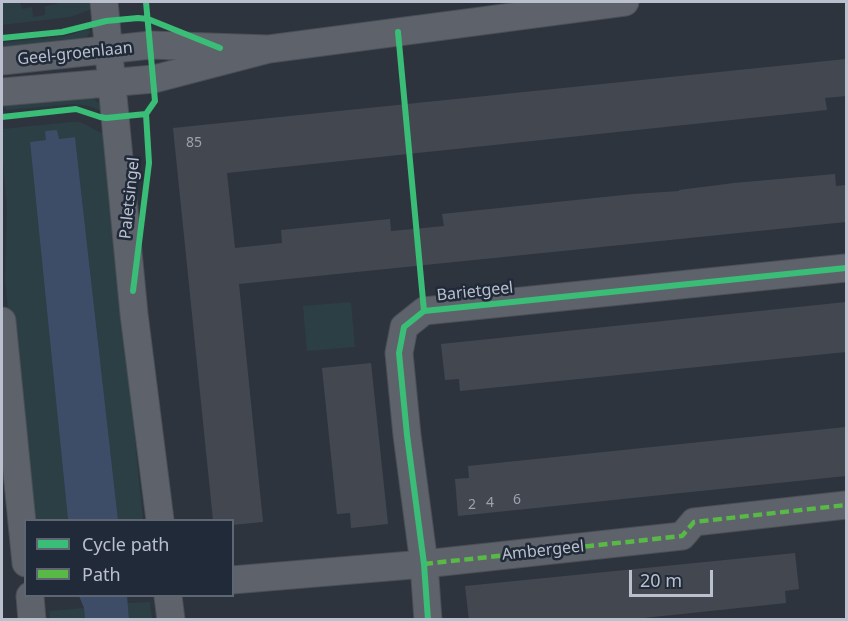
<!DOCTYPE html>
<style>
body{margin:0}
#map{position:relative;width:848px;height:621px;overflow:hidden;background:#2e343e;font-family:"Noto Sans",sans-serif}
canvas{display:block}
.frame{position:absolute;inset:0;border:3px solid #bac0cd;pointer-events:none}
.legend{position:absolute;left:24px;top:519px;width:210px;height:78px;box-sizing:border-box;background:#212a39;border:2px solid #5e6674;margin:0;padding:8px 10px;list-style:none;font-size:18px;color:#bac0cd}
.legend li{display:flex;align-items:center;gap:12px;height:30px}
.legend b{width:30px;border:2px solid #5e6674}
.scale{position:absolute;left:629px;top:570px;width:84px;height:27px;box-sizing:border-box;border:3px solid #bac0cd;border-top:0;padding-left:8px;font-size:18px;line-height:21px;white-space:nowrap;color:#bac0cd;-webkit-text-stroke:4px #212a39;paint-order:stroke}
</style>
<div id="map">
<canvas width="848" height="621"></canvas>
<div class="frame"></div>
<ul class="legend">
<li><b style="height:8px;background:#3abd76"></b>Cycle path</li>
<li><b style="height:8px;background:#58b947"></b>Path</li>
</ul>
<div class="scale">20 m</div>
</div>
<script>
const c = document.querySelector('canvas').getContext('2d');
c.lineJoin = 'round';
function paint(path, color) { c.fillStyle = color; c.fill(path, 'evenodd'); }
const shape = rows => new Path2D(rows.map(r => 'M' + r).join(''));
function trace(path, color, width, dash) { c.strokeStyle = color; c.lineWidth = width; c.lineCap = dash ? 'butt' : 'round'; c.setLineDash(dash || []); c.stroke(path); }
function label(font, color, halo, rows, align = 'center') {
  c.font = font + ' "Noto Sans",sans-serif'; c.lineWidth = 5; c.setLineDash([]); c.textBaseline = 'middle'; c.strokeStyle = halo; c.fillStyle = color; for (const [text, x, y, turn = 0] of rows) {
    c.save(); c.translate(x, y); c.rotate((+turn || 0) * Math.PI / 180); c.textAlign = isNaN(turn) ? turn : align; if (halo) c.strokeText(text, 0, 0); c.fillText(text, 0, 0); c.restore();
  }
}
paint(shape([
 [2,2,20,2,22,9,32,7,33,17,45,15,45,6,57,4,57,2,91,2,92,9,70,17,2,25],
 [88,29,90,32,85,40,2,48,2,43,66,36],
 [90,96,98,102,102,109,101,111,89,106,74,104,7,110,4,108,8,104],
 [71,122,80,122,92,128,99,132,104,133,143,520,118,520,75,137,58,139,57,130,46,140,30,143,68,520,30,520,5,279,7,209,2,152,2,129],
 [351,302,355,347,307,351,303,306],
 [150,602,152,619,129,619,127,603],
 [84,608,85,619,50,619,49,611]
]), '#2b3f44');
paint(shape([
 [45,131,57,130,59,139,75,137,118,520,68,520,30,142,46,140],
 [79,596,127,596,129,619,85,619,84,608]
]), '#3d4d68');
paint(shape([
 [846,59,846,96,825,98,827,110,227,173,235,248,282,243,281,230,390,219,391,231,414,229,444,226,442,214,633,194,679,191,679,190,734,183,835,174,836,186,846,185,846,222,239,284,263,522,232,525,232,520,213,520,173,128],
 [846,302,846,352,460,391,459,379,445,380,441,344],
 [371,363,388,524,351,528,350,513,337,514,322,368],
 [846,427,846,476,458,516,455,479,469,478,468,466],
 [795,553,799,589,785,591,786,603,625,620,469,620,465,586]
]), '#434850');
const minor = shape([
 [104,2,134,314,160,520],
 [269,49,625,2],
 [2,61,151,45,269,49,154,79,2,92],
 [2,321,26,563],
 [232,580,424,564,682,536,694,522,846,505],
 [30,596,32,620],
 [168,596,171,620],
 [428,620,424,564,407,435,399,353,404,327,424,311,846,268]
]);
trace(minor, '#4b4f56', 29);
trace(minor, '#5e636b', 27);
trace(shape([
 [424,564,682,536,694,522,846,505]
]), '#58b947', 4.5, [9, 4.5]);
trace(shape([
 [398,32,424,311],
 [2,38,62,32,106,21,138,18,148,19,220,48],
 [2,117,76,109,100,117,106,118,146,114],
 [133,291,149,163,146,114,155,101,146,2],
 [428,620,424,564,407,435,399,353,404,327,424,311,846,268]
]), '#3abd76', 6);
label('14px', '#9ca2ae', null, [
 ["85",194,143],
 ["6",517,500],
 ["4",490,503],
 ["2",472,505]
]);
label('16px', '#bac0cd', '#212a39', [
 ["Geel-groenlaan",75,54,-6],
 ["Paletsingel",130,198,-84],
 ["Barietgeel",475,292,-6],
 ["Ambergeel",543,551,-6]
]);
</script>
